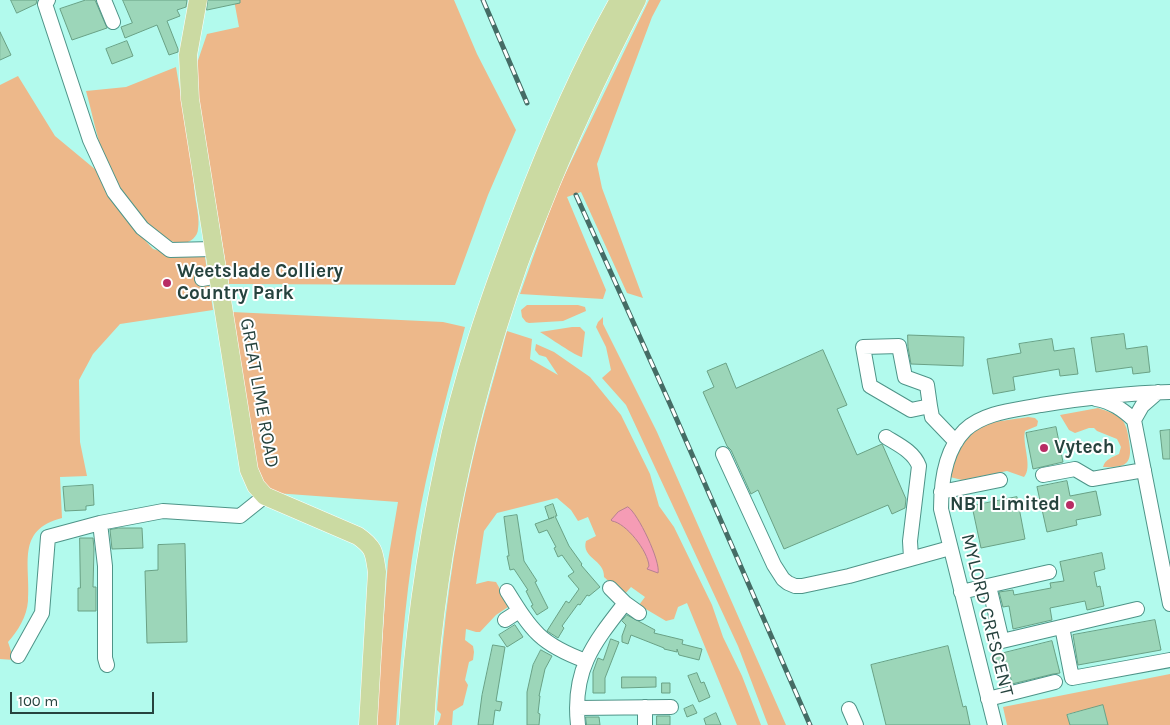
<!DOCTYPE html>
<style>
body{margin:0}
#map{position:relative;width:1170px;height:725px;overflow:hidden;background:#b2faed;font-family:Karla,sans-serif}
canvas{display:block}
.scale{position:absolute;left:10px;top:692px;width:144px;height:22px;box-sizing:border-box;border:2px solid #26433e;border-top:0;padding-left:6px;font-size:15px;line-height:18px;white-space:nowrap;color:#26433e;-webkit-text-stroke:4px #fff;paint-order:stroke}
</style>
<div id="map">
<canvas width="1170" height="725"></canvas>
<div class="scale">100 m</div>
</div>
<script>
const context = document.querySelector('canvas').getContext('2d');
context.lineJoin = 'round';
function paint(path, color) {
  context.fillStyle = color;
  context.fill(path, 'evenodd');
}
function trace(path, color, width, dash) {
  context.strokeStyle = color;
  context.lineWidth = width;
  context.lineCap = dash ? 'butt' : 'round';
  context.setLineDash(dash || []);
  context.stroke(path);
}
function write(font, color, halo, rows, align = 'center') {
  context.font = font + ' Karla,sans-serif';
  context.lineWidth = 4;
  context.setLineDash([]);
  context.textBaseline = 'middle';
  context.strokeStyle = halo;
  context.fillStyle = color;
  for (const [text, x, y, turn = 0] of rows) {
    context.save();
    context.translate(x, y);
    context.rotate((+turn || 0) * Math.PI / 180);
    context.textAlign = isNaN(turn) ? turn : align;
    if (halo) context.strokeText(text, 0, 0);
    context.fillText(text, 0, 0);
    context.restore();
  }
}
paint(new Path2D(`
 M234,0H454L477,54L516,130L488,195L455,285L229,284L194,72L207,34L239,27Z
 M649,0H661L652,17L597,164L602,188L643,298L627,293L581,192L567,197L606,290L603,299L520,294L556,193Z
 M176,67C183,109 191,152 195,195C196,205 200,218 198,229C198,236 190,243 183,243C148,244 114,183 103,154C96,134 92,112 86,91L126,87Z
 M18,76L55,136L96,170L112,201L129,223L153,249L174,255L195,254L205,257L213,310L120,324L93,354L79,380L80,442L87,476L60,477L62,518C15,530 31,565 28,601C27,616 18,631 8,642L14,660L0,659V85Z
 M527,305H578L585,307L586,311L563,321L529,323L526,322L522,317L521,310Z
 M232,312L443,322L465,327C449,386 433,445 421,505C407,577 401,651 396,725H376L388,561L398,502L275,493L262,482L257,470Z
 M603,317V324L657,432L786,725H768L738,646L626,405L602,378L611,370L606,347L596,327L598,322Z
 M572,327H580L585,332L582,357C577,357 547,336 540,332Z
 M507,331L532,339L530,359L558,375L546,357L539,355L535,350L536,344L554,352L590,377L621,415L650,474L659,506L674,527L712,605L723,637L742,676L761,725H737L687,603L678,607L674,619L666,621L639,605L645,597L631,587L624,595L604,577C605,560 581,558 586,541L596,536L588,517L578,521L571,510L557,498L497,513L484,531L476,584L488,581L496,582L508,603V607L496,615L480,632H476L466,629L465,640L473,646L474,652L473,660L469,662L465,680L468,685L463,705L453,711L452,725H437L440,719L441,714L437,710C443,627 453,544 472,463C482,418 495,375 507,331Z
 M1098,408C1107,411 1117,414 1123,421C1127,427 1128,434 1129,441C1133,464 1126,468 1103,467C1105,459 1113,457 1119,454L1121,447L1117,439L1097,431L1094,428H1089L1075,433L1069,430L1060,415Z
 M1028,417L1035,418L1038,421L1037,426L1025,431C1022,444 1033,467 1024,477L1007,471L962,480L950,477C955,456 962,436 982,426C992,421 1017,419 1028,417Z
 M1170,674V725H1108L1103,706L1067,714L1070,725H1007L1003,707Z`), '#edb88a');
const water = new Path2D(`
 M628,507C638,513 661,562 658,573L647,569L649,566C648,551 626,523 612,521L611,520L618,512Z`);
paint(water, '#f59cb5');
trace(water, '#b78191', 1);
const building = new Path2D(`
 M11,0H37L36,4L17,13Z
 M86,0H95L107,28L72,40L60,9Z
 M123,0H187L186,7L177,10L180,16L167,21L178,49V52L169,55L157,25L125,38L121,27L132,23Z
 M208,0H240V3L207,10Z
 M0,32L11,55L0,60Z
 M127,41L133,56L112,64L106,49Z
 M1124,334L1126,349L1147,346L1150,372L1133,374L1132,367L1096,372L1091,338Z
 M908,335L964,337L963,366L911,364L908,347Z
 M1052,339L1054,351L1074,348L1078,374L1060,376L1059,369L1013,377L1015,390L993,394L987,359L1021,353L1019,344Z
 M823,350L847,405L837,409L857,455L882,444L883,446L906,499L905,508L892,514L888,505L784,549L758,490L751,494L731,450L727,446L703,392L714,387L707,371L726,363L736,388Z
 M1056,427L1063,462L1033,469L1026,433Z
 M1170,430V459H1163L1160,431Z
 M1067,481L1070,496L1096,491L1101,515L1076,520L1077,525L1047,532L1037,487Z
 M93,485L94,505L86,506V510L65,511L63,487Z
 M1017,497L1025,539L981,548L972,506Z
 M553,504L557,516H555L569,546L582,564L581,565L600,587L589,596L587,595L580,605L578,604L562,626L564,628L558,638L547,631L566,601L569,603L579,589L568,576L574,572L562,555L558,557L554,548L556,547L547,530L539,533L535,524L554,517L549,519L545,507Z
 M517,515L524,561L537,581L535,582L548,608L537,615L531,606L533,605L526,591L528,590L514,569L510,570L507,556H509L504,517Z
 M119,528H142L143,548L112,549L110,530Z
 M80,538H93L94,549L93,587H96V611H78V588H80Z
 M185,544L187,642L147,643L145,571L158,570V545Z
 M1102,553L1105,569L1094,572L1097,587L1100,586L1104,606L1087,610L1085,601L1050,608L1052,620L1013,629L1009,606L1003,607L999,592L1013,590L1014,595L1051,588L1050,583L1064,581L1060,562Z
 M627,615L655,630L654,633L683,640L682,644L702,649L699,660L679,655L677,649V652L664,649V648L631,635L628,644L622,642V636L626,625L622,621Z
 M1155,620L1161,650L1078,665L1073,635Z
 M515,625L523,637L507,647L499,635Z
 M611,639L619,642L605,678V693H593V672L598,658L603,660Z
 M1052,641L1060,673L1053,674L1012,684L1008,665L995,668L992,656Z
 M493,645L505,647L496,701L502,702L500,711L495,710L493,725H478L482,695Z
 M948,646L963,707L966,706L970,725H886L871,665Z
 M541,650L552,656L545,669L539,696H540L538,713L540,714L539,725H527V692L533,665Z
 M697,673L701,683L704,682L710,697L699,702L688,676Z
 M622,677H656V687L622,688Z
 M662,683H670V693H662Z
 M693,705L697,713L687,717L684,709Z
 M1103,705L1108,725H1070L1067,715Z
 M716,713L721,725H706L704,719Z
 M657,716H670V725H657Z
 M586,717H599L600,725H587Z`);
paint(building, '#9cd6b9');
trace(building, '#69a185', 1);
const minor = new Path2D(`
 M48,0L45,4L90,140L114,192L142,228L170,250L213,249
 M104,0L113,22
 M202,279L218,276
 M1096,399C1112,402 1122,409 1134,420L1170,604
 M930,406L927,385L905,377L899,346L863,347L870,386L911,410L930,406L932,417L956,442
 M1134,420L1142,406L1158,392
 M886,437C899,445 914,452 919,466L910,541L911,558
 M723,454L774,565L783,579L788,583L795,586H802L849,576L950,548
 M1043,475L1075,469L1092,479L1144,470
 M941,492L1000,480
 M100,523L105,566V658L107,665
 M989,586L1002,641L1137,609
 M610,588L625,603L639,613
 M507,591C532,631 540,644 586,661
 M961,592L1049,572
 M505,620L519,611
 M1062,627L1072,678L1170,660
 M18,656L42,613L48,537L100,523L163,511L240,516L265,496
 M988,699L1055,682
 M645,707V725
 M577,708L671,707
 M849,709L856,725
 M578,725C572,670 593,644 625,603
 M995,725L941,509C941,483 945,450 965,430C984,412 1016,410 1041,405C1084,398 1125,393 1170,392`);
const major = new Path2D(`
 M198,0L188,55L190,99L249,470L256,486L265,496L358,536C375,548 374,553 377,572L368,725
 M408,725C413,638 426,549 444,464C461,379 490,296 521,215C549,141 580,69 619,0
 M425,725C434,570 466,415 517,269C524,248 533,228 541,208C569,137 602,68 637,0`);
trace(minor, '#4e9488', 16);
trace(major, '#fff', 19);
trace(minor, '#fff', 14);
trace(major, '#cbdaa2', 18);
const rail = new Path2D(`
 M483,0L527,103
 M576,195L670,404L810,725`);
trace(rail, '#456c65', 5);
trace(rail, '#fff', 3, [9]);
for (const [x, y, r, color] of [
 [167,283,5,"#b82c64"],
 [1044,448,5,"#b82c64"],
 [1070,505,5,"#b82c64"]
]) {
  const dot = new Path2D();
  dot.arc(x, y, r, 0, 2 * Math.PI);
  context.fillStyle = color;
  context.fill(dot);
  trace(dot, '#fff', 2);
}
write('bold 19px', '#26433e', '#fff', [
 ["Weetslade Colliery",177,272],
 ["Country Park",177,294],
 ["Vytech",1054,448],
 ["NBT Limited",1060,505,"right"]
], 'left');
write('19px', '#26433e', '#fff', [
 ["GREAT LIME ROAD",259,393,80],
 ["MYLORD CRESCENT",987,615,76]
]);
</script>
